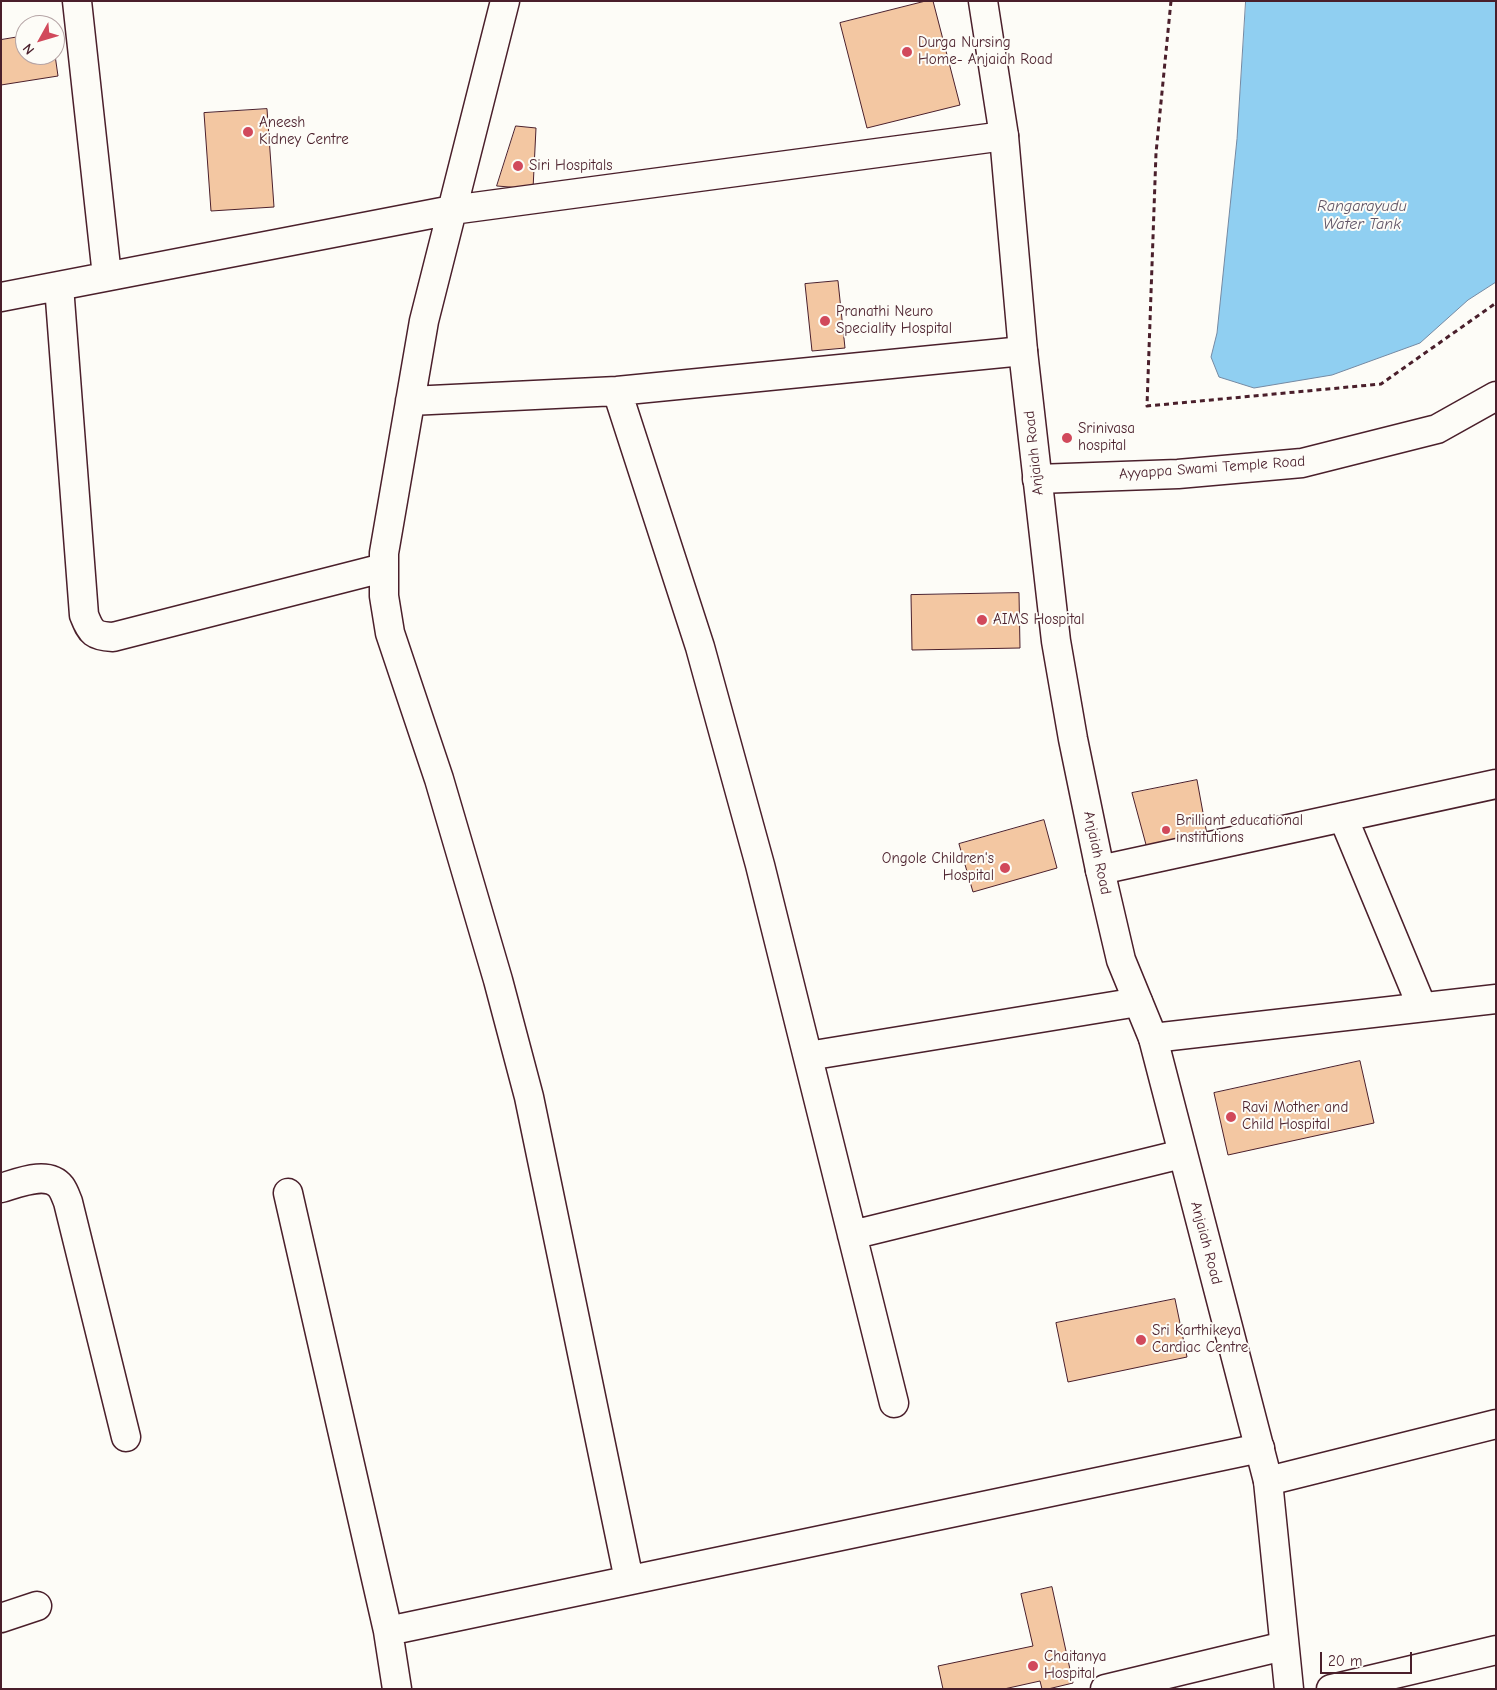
<!DOCTYPE html>
<style>
body{margin:0}
#map{position:relative;width:1497px;height:1690px;overflow:hidden;background:#fdfcf7;font-family:"Comic Neue",sans-serif}
canvas{display:block}
.frame{position:absolute;inset:0;border:2px solid #4a1f2b;pointer-events:none}
.north{position:absolute;left:15px;top:15px;width:50px;height:50px;box-sizing:border-box;background:#fdfcf7;border:1px solid #b5a4a5;border-radius:50%;rotate:231deg;font-size:14px;font-weight:700;line-height:20px;text-align:center;color:#4a1f2b}
.north::after{content:'';display:block;margin:auto;width:18px;height:22px;background:#d1495b;clip-path:polygon(50% 0,100% 100%,50% 72%,0 100%)}
.scale{position:absolute;left:1320px;top:1652px;width:92px;height:22px;box-sizing:border-box;border:2px solid #4a1f2b;border-top:0;padding-left:6px;font-size:15px;line-height:18px;white-space:nowrap;color:#4a1f2b;-webkit-text-stroke:4px #fdfcf7;paint-order:stroke}
</style>
<div id="map">
<canvas width="1497" height="1690"></canvas>
<div class="frame"></div>
<div class="north">N</div>
<div class="scale">20 m</div>
</div>
<script>
const context = document.querySelector('canvas').getContext('2d');
context.lineJoin = 'round';
function paint(path, color) {
  context.fillStyle = color;
  context.fill(path, 'evenodd');
}
function trace(path, color, width, dash) {
  context.strokeStyle = color;
  context.lineWidth = width;
  context.lineCap = dash ? 'butt' : 'round';
  context.setLineDash(dash || []);
  context.stroke(path);
}
function write(font, color, halo, rows, align = 'center') {
  context.font = font + ' "Comic Neue",sans-serif';
  context.lineWidth = 4;
  context.setLineDash([]);
  context.textBaseline = 'middle';
  context.strokeStyle = halo;
  context.fillStyle = color;
  for (const [text, x, y, turn = 0] of rows) {
    context.save();
    context.translate(x, y);
    context.rotate((+turn || 0) * Math.PI / 180);
    context.textAlign = isNaN(turn) ? turn : align;
    if (halo) context.strokeText(text, 0, 0);
    context.fillText(text, 0, 0);
    context.restore();
  }
}
const water = new Path2D(`
 M1246,1H1496V282L1468,300L1420,343L1332,375L1254,388L1219,377L1211,357L1217,333L1237,139Z`);
paint(water, '#90cff1');
trace(water, '#7489a2', 1);
const building = new Path2D(`
 M926,1H933L960,105L867,128L840,23Z
 M25,36V55H55L58,76L1,85V40Z
 M267,109L274,207L211,211L204,113Z
 M516,126L536,128L533,189L497,186Z
 M838,281L845,348L812,351L805,284Z
 M1019,593L1020,648L912,650L911,595Z
 M1197,780L1208,840L1148,852L1132,793Z
 M1044,820L1057,868L973,892L959,844Z
 M1360,1061L1374,1123L1228,1155L1214,1093Z
 M1175,1299L1187,1357L1068,1382L1056,1323Z
 M1052,1587L1073,1683L1048,1689H1042L1040,1681L1004,1689H943L938,1666L1033,1646L1021,1594Z`);
paint(building, '#f3c7a2');
trace(building, '#4a1f2b', 1);
const minor = new Path2D(`
 M77,1L107,276
 M505,1L424,321L384,553V596L390,633L439,779L498,980L529,1097L629,1580
 M59,286L84,615C91,633 94,636 113,637L383,568
 M1,297L452,210L1004,136
 M617,391L700,647L760,865L894,1403
 M410,401L617,391L1023,351
 M1037,479L1178,474L1302,463L1437,429L1496,396
 M1343,817L1422,1007
 M1100,870L1496,784
 M1153,1038L1496,999
 M808,1056L1138,1002
 M1,1188C18,1183 48,1170 61,1187C64,1191 66,1197 68,1202L126,1437
 M288,1193L388,1631L397,1689
 M852,1235L1182,1154
 M1268,1481L1496,1424
 M1,1618L37,1606
 M388,1631L1260,1448
 M1105,1689L1284,1646
 M1331,1689L1496,1650`);
const tertiary = new Path2D(`
 M983,1L1004,136L1023,351L1056,641L1073,739L1100,870L1121,960L1153,1038L1268,1481L1289,1689`);
trace(minor, '#4a1f2b', 31);
trace(tertiary, '#4a1f2b', 31);
trace(new Path2D(`
 M1171,1L1156,153L1147,406L1381,384L1496,303`), '#4a1f2b', 3, [5, 4]);
trace(minor, '#fdfcf7', 28);
trace(tertiary, '#fdfcf7', 28);
for (const [x, y, r, color] of [
 [907,52,6,"#d1495b"],
 [248,132,6,"#d1495b"],
 [518,166,6,"#d1495b"],
 [825,321,6,"#d1495b"],
 [1067,438,6,"#d1495b"],
 [982,620,6,"#d1495b"],
 [1166,830,5,"#d1495b"],
 [1005,868,6,"#d1495b"],
 [1231,1117,6,"#d1495b"],
 [1141,1340,6,"#d1495b"],
 [1033,1666,6,"#d1495b"]
]) {
  const dot = new Path2D();
  dot.arc(x, y, r, 0, 2 * Math.PI);
  context.fillStyle = color;
  context.fill(dot);
  trace(dot, '#fdfcf7', 2);
}
write('15px', '#4a1f2b', '#fdfcf7', [
 ["Durga Nursing",918,43],
 ["Home- Anjaiah Road",918,60],
 ["Aneesh",259,123],
 ["Kidney Centre",259,140],
 ["Siri Hospitals",529,166],
 ["Pranathi Neuro",836,312],
 ["Speciality Hospital",836,329],
 ["Srinivasa",1078,429],
 ["hospital",1078,446],
 ["AIMS Hospital",993,620],
 ["Brilliant educational",1176,821],
 ["institutions",1176,838],
 ["Ongole Children's",994,859,"right"],
 ["Hospital",994,876,"right"],
 ["Ravi Mother and",1242,1108],
 ["Child Hospital",1242,1125],
 ["Sri Karthikeya",1152,1331],
 ["Cardiac Centre",1152,1348],
 ["Chaitanya",1044,1657],
 ["Hospital",1044,1674]
], 'left');
write('15px', '#4a1f2b', '#fdfcf7', [
 ["Anjaiah Road",1034,453,-96],
 ["Ayyappa Swami Temple Road",1212,468,-4],
 ["Anjaiah Road",1097,853,78],
 ["Anjaiah Road",1206,1243,75]
]);
write('italic 16px', '#5f5466', '#fdfcf7', [
 ["Rangarayudu",1362,206],
 ["Water Tank",1362,224]
]);
</script>
